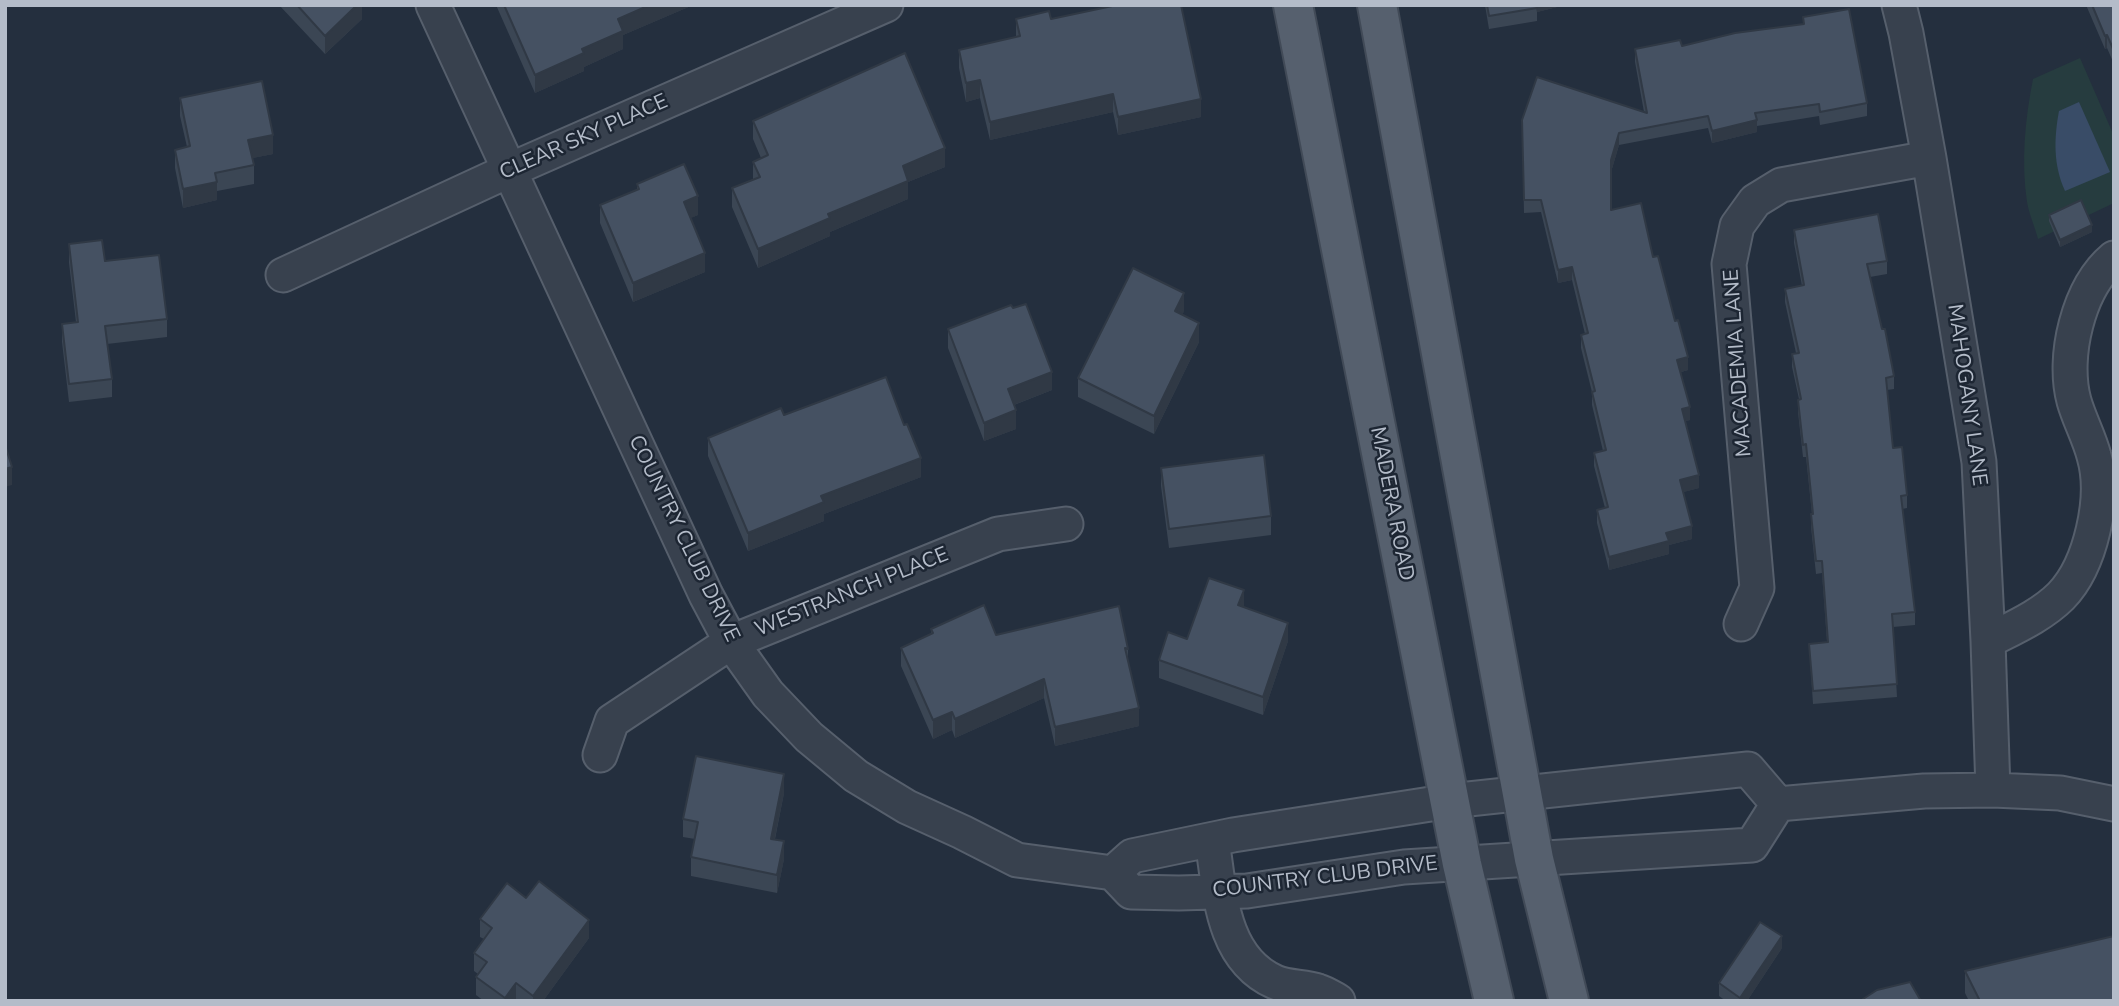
<!DOCTYPE html>
<style>
body{margin:0}
#map{position:relative;width:2119px;height:1006px;overflow:hidden;background:#242f3e;font-family:"Nunito Sans",sans-serif}
canvas{display:block}
.frame{position:absolute;inset:0;border:7px solid #b4bcc9;pointer-events:none}
</style>
<div id="map">
<canvas width="2119" height="1006"></canvas>
<div class="frame"></div>
</div>
<script>
const context = document.querySelector('canvas').getContext('2d');
context.lineJoin = 'round';
function paint(path, color) {
  context.fillStyle = color;
  context.fill(path, 'evenodd');
}
function trace(path, color, width, dash) {
  context.strokeStyle = color;
  context.lineWidth = width;
  context.lineCap = dash ? 'butt' : 'round';
  context.setLineDash(dash || []);
  context.stroke(path);
}
function write(font, color, halo, rows, align = 'center') {
  context.font = font + ' "Nunito Sans",sans-serif';
  context.lineWidth = 5;
  context.setLineDash([]);
  context.textBaseline = 'middle';
  context.strokeStyle = halo;
  context.fillStyle = color;
  for (const [text, x, y, turn = 0] of rows) {
    context.save();
    context.translate(x, y);
    context.rotate((+turn || 0) * Math.PI / 180);
    context.textAlign = isNaN(turn) ? turn : align;
    if (halo) context.strokeText(text, 0, 0);
    context.fillText(text, 0, 0);
    context.restore();
  }
}
paint(new Path2D(`
 M2080,58L2114,136V203L2038,239C2035,227 2029,214 2027,202C2021,162 2025,119 2033,79Z`), '#263c3f');
paint(new Path2D(`
 M2079,102L2110,172L2065,191C2053,165 2054,138 2059,111Z`), '#394c67');
const minor = new Path2D(`
 M433,5L706,595L731,642L768,694L809,737L856,776L907,807L962,832L1017,860L1113,873L1131,892L1179,893L1247,891L1404,867L1752,845L1778,804
 M1899,5L1906,33L1929,158L1979,462L1988,641L1993,790
 M283,275L510,170L886,5
 M1741,624L1757,588L1729,264L1737,226L1755,201L1781,185L1929,158
 M1988,641C2013,628 2041,616 2061,596C2091,565 2106,497 2094,456C2089,437 2079,419 2074,401C2062,357 2078,288 2114,258
 M600,755L612,721L731,642L998,534L1066,524
 M1778,804L1924,791L1993,790L2060,793L2114,804
 M1212,840C1220,891 1221,958 1275,982C1288,988 1305,986 1318,991C1325,993 1331,997 1338,1001
 M1113,873L1132,856L1233,835L1450,801L1748,769L1778,804`);
const major = new Path2D(`
 M1293,5L1462,864L1494,1001
 M1377,5L1534,859L1569,1001`);
trace(minor, '#565f6c', 37);
trace(major, '#414a57', 42);
trace(minor, '#38414e', 33);
trace(major, '#56606e', 38);
paint(new Path2D(`
 M279,5H362V19L325,54Z
 M496,5H693L623,35V49L584,67V71L535,93Z
 M1485,5H1565L1537,12V21L1489,29Z
 M2086,5H2114V64L2107,48L2105,49Z
 M1803,17L1867,103V116L1820,125L1819,116L1757,126V132L1712,143L1708,128L1619,145L1611,172V210L1653,257L1688,370L1681,372L1690,420L1685,421L1699,488L1683,492L1692,539L1669,545V554L1609,570L1597,523V510L1605,508L1594,466V453L1603,451L1592,405V392L1581,348V335L1585,334L1572,280L1558,283L1541,212L1524,213L1522,120L1644,112L1635,62V49L1682,46L1803,24Z
 M1016,19H1051L1201,117L1118,135L1113,112L990,140L980,98L966,102L959,68V50L1016,37Z
 M180,98L273,154L252,158L254,165V184L217,191V200L183,208L175,168V150L187,147L180,116Z
 M753,121L945,167L908,182V199L830,232V236L758,268L732,207V188L753,179V162L761,158L753,139Z
 M637,184L698,215L690,218L705,272L633,302L600,223V205L637,190Z
 M2049,215L2092,232L2060,247L2049,221Z
 M1794,230L1887,261V274L1870,277L1894,376V389L1887,390L1893,448L1907,495V508L1902,509L1915,612V625L1893,627L1897,697L1813,704L1809,644L1827,642L1822,573L1816,574L1811,527V514H1812L1806,457H1803L1798,412V400L1799,399L1792,367V354L1796,353L1785,302V289L1802,286L1794,243Z
 M69,244L105,261L167,319V337L107,344L112,379V397L69,402L62,342V324L76,322L69,263Z
 M1013,308L1052,390L1014,405L1016,429L984,441L948,348V329Z
 M1184,311L1182,315L1199,342L1154,434L1078,397V378Z
 M784,415L921,477L824,514V521L748,551L708,456V438Z
 M1161,468L1271,516V535L1169,548L1161,486Z
 M1119,606L1128,649V663L1139,726L1055,746L1044,698L955,738L952,730L933,739L901,666V648L931,634V629L996,635Z
 M1244,607L1288,641L1263,715L1159,678V660L1187,639Z
 M784,793L775,839L784,859L777,893L691,876V857L695,839L683,837V819Z
 M526,898L589,938L543,1001H484L476,995V977L478,974L474,971V953L484,939L480,937V919Z
 M1782,948L1747,1001H1726L1719,996V983Z
 M1965,971L2114,1001H1969L1965,993Z`), '#3b4654');
paint(new Path2D(`
 M357,5H362V19L325,54V36Z
 M650,5H693L623,35V49L584,67V71L535,93V75L582,49L618,19Z
 M1535,5H1565L1537,12Z
 M2107,35V48L2105,49V36Z
 M980,80V98L966,102V83Z
 M1113,94V112L990,140V122Z
 M1201,99V117L1118,135V117Z
 M1757,120V132L1712,143V131Z
 M1619,133V145L1611,172V160Z
 M273,135V154L248,159V140Z
 M945,148V167L908,182V199L830,232V236L758,268V249L828,214L903,166Z
 M217,182V200L183,208V189Z
 M698,196V215L684,221V202Z
 M2092,225V232L2060,247V240Z
 M705,253V272L633,302V283Z
 M1572,267V280L1558,283V270Z
 M1184,293V311L1175,330V311Z
 M1199,323V342L1154,434V416Z
 M1688,357V370L1677,373V360Z
 M1052,372V390L1008,407V389Z
 M1690,407V420L1682,422V409Z
 M1016,410V429L984,441V423Z
 M921,458V477L824,514V521L748,551V533L821,496Z
 M12,467V485L5,487V469Z
 M1699,475V488L1680,493V480Z
 M1692,526V539L1669,545V554L1609,570V557L1666,533Z
 M1244,590V608L1238,605Z
 M1288,623V641L1263,715V697Z
 M1044,679V698L955,738V719Z
 M1139,708V726L1055,746V727Z
 M952,712V730L933,739V720Z
 M784,774V793L771,857V839Z
 M784,841V859L777,893V875Z
 M589,920V938L543,1001H533V996Z
 M1782,936V948L1747,1001H1740V998Z
 M516,983V1001H505V998Z`), '#303945');
const building = new Path2D(`
 M297,5H357L325,36Z
 M504,5H650L618,19L623,31L582,49L584,53L535,75Z
 M1117,5H1181L1201,99L1118,117L1113,94L990,122L980,80L966,83L959,50L1020,36L1016,19L1049,11L1051,19Z
 M1487,5H1536L1537,8L1489,16Z
 M2092,5H2114V51L2107,35L2105,36Z
 M1849,9L1867,103L1820,112L1819,104L1755,113L1757,120L1712,131L1708,116L1619,133L1611,160V210L1641,203L1653,257L1658,256L1675,321L1678,320L1688,357L1677,360L1690,407L1682,409L1699,475L1680,480L1692,526L1666,533L1669,541L1609,557L1597,510L1608,507L1594,453L1606,450L1592,392L1595,391L1581,335L1588,333L1572,267L1558,270L1541,200H1524L1522,120L1537,77L1647,113L1635,49L1680,40L1682,46L1735,33L1804,24L1803,17Z
 M905,53L945,148L903,166L908,181L828,214L830,218L758,249L732,188L760,177L753,162L768,155L753,121Z
 M262,81L273,135L248,140L254,165L215,173L217,182L183,189L175,150L190,146L180,98Z
 M684,164L698,196L684,202L705,253L633,283L600,205L639,189L637,184Z
 M2081,200L2092,225L2060,240L2049,215Z
 M1878,214L1887,261L1867,264L1882,329H1885L1894,376L1886,378L1893,448L1902,447L1907,495L1901,496L1915,612L1892,614L1897,684L1813,691L1809,644L1828,642L1822,561H1816L1811,514H1813L1806,444L1803,445L1798,400L1801,399L1792,354L1799,353L1785,289L1804,285L1794,230Z
 M102,240L105,261L159,255L167,319L105,326L112,379L69,384L62,324L78,322L69,244Z
 M1133,268L1184,293L1175,311L1199,323L1154,416L1078,378Z
 M1026,304L1052,372L1008,389L1016,410L984,423L948,329L1011,305L1013,308Z
 M886,377L904,425L907,424L921,458L821,496L824,502L748,533L708,438L781,408L784,415Z
 M5,445L12,467L5,469Z
 M1264,455L1271,516L1169,529L1161,468Z
 M1209,578L1244,590L1238,605L1288,623L1263,697L1159,660L1168,632L1187,639Z
 M984,605L996,635L1119,606L1128,649L1125,648L1139,708L1055,727L1044,679L955,719L952,712L933,720L901,648L933,633L931,629Z
 M696,756L784,774L771,839L784,841L777,875L691,857L698,822L683,819Z
 M539,881L589,920L533,996L516,983L505,998L476,977L487,962L474,953L492,928L480,919L507,883L526,898Z
 M1760,922L1782,936L1740,998L1719,983Z
 M2114,936V1001H1980L1965,971Z
 M1910,982L1921,1001H1860L1877,990Z`);
paint(building, '#455162');
trace(building, '#303945', 2);
write('21px', '#b4bcc9', '#1d2633', [
 ["CLEAR SKY PLACE",584,138,-24],
 ["MACADEMIA LANE",1739,363,-94],
 ["MAHOGANY LANE",1966,395,82],
 ["MADERA ROAD",1391,504,79],
 ["COUNTRY CLUB DRIVE",683,539,64],
 ["WESTRANCH PLACE",852,593,-22],
 ["COUNTRY CLUB DRIVE",1325,878,-7]
]);
</script>
